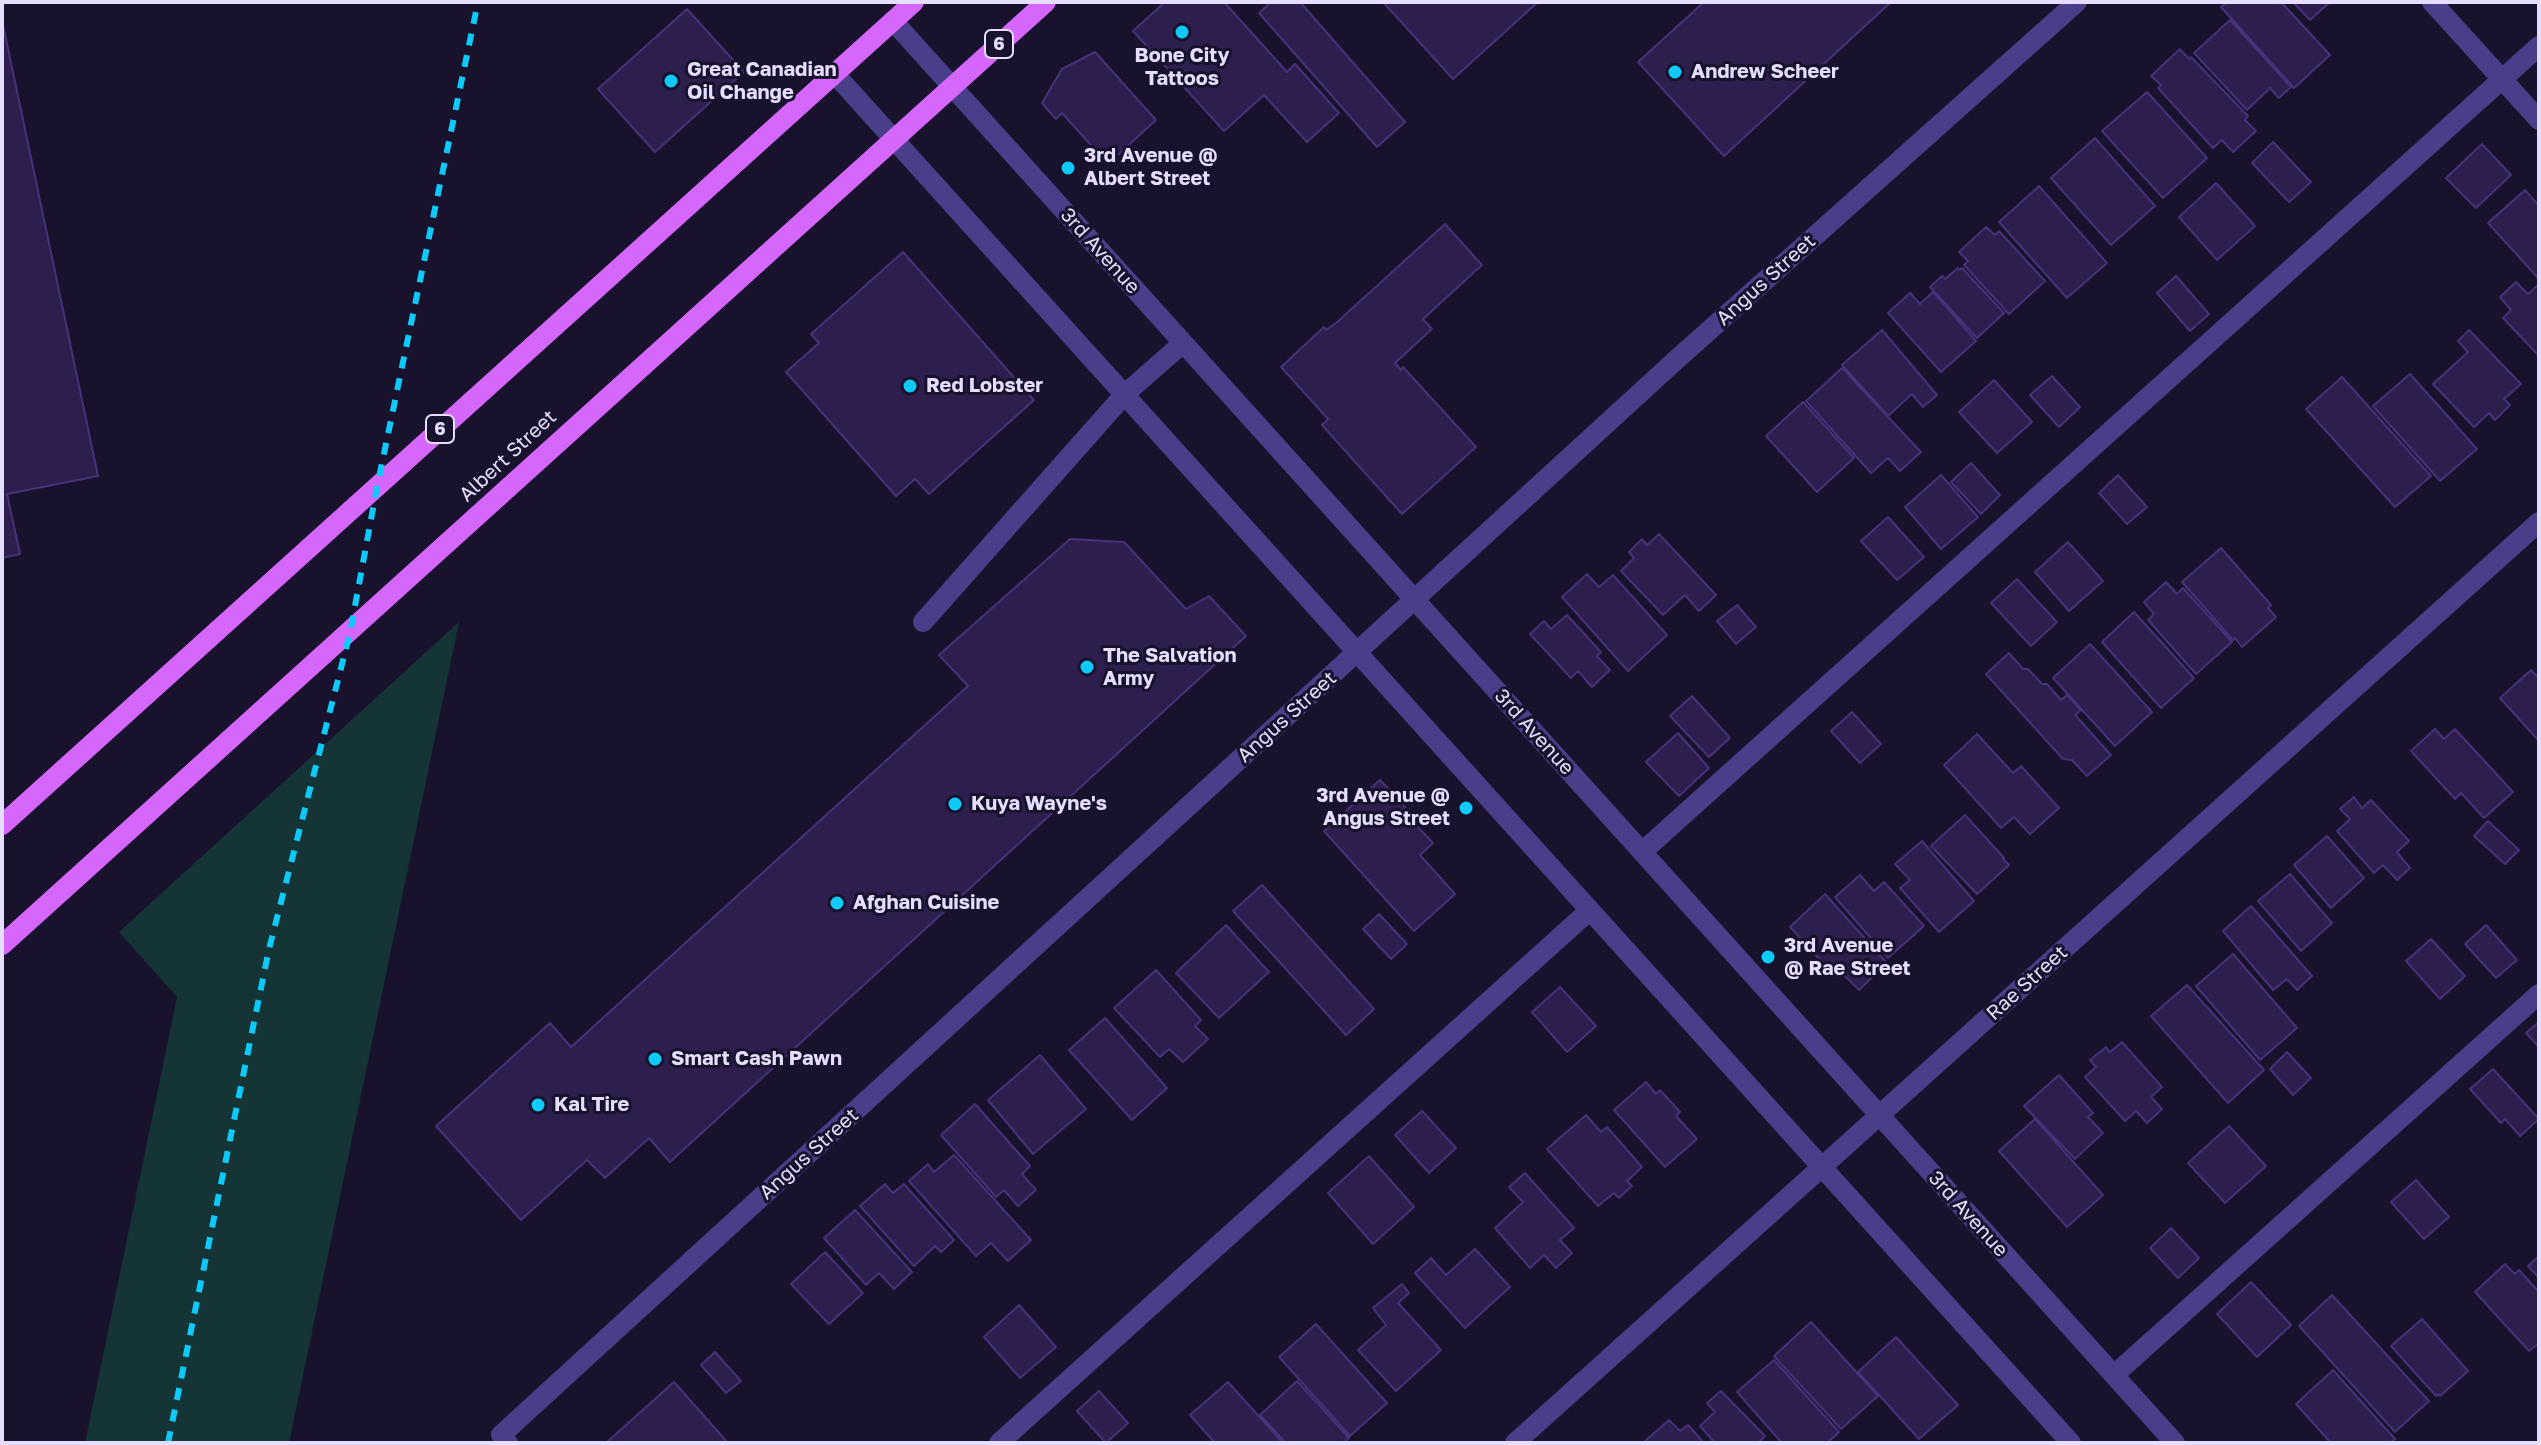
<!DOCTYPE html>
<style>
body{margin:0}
#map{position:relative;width:2541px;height:1445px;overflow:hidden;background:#19122c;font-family:"Golos Text",sans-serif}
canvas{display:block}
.frame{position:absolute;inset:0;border:4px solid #e5defe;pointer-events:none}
</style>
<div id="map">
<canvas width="2541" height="1445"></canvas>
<div class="frame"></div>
</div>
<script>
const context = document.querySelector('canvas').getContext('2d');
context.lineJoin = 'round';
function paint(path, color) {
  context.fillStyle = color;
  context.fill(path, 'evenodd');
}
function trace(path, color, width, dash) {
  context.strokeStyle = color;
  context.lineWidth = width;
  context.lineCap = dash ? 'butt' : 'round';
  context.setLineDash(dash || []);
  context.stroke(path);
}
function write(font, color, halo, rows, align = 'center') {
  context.font = font + ' "Golos Text",sans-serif';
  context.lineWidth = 6;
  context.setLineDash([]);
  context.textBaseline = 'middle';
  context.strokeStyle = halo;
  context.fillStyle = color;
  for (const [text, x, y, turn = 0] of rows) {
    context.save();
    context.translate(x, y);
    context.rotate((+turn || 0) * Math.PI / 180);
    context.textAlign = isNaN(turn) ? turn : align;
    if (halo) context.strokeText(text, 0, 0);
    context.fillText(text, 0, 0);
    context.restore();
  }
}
paint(new Path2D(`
 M459,622L289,1443H85L177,997L119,932Z`), '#153436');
const building = new Path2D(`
 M1165,2H1224L1287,72L1295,64L1339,113L1307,142L1264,95L1224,131L1133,31Z
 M1271,2H1300L1405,122L1377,147L1259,13Z
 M1383,2H1538L1453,79Z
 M1704,2H1891L1724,156L1638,62Z
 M2227,2H2281L2330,55L2294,88L2221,7Z
 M2293,2H2330L2310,20Z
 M687,9L744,72L655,152L598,89Z
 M2,20L98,476L7,494L20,554L2,558Z
 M2230,20L2291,87L2279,98L2270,88L2247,110L2194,53Z
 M2180,49L2189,59L2191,57L2248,116L2245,120L2256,131L2233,152L2222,140L2213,148L2158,88L2161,85L2151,76Z
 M1095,52L1156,120L1108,164L1062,113L1056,119L1042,103L1062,69Z
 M2147,92L2207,158L2163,198L2102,131Z
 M2095,138L2155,206L2111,245L2051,178Z
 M2273,142L2311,182L2289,202L2252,163Z
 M2482,144L2511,175L2476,208L2446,178Z
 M2216,183L2255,226L2217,260L2179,217Z
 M2039,186L2107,263L2067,298L1999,222Z
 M2525,190L2539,206V279L2488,223Z
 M1445,224L1482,265L1423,319L1432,329L1395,363L1401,370L1403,367L1476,447L1402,514L1322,425L1328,419L1281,367L1324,327L1326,330L1336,323Z
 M1986,227L1995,235L1999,231L2045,281L2009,314L1964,265L1968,261L1959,252Z
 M903,252L1034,400L929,494L915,479L896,496L786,372L819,343L811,334Z
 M1958,268L1959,270L1962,268L2004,313L1977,338L1930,287L1942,276L1945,279Z
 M2176,276L2209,314L2190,331L2157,293Z
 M2516,282L2528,294L2539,284V356L2503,318L2511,310L2500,297Z
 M1933,292L1976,341L1941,372L1888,313L1910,293L1920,304Z
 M1882,330L1937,395L1923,407L1912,394L1888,416L1842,365Z
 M2469,330L2521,384L2504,399L2510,405L2495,420L2489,413L2474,427L2433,384L2468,352L2458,341Z
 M1842,368L1921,452L1900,471L1888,458L1871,473L1806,401Z
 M2410,374L2477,449L2440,481L2373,406Z
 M2052,376L2080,407L2059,427L2030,395Z
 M2342,377L2431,476L2395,507L2306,409Z
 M1994,380L2032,422L1997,453L1959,412Z
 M1803,402L1854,458L1817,492L1766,436Z
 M1971,463L2000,495L1981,514L1951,482Z
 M1941,475L1978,517L1941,549L1905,507Z
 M2118,475L2147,507L2127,524L2099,493Z
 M1888,517L1924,557L1897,580L1861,541Z
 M1659,534L1716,595L1699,611L1685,595L1663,615L1621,571L1634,558L1629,552L1642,539L1647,545Z
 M1070,539L1124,542L1186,609L1209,596L1246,636L670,1162L649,1138L605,1178L587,1160L521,1220L436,1126L550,1023L571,1047L968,686L939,655Z
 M2068,542L2103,581L2069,611L2035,572Z
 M2221,548L2271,605L2268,608L2276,617L2242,647L2235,638L2233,640L2182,582Z
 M1587,574L1599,587L1613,575L1667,635L1628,671L1562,597Z
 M2017,579L2057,622L2031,646L1991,603Z
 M2166,582L2177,594L2183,588L2232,642L2196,674L2148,620L2154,614L2144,602Z
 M1737,605L1756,627L1736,644L1717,621Z
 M2134,612L2194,678L2161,708L2102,642Z
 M1567,615L1601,652L1597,656L1610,670L1592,687L1578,671L1571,678L1530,634L1544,621L1551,629Z
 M2090,644L2152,712L2115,746L2053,678Z
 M2009,653L2023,669H2028L2042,684H2047L2061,700L2067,695L2081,710L2075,715L2111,755L2087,776L2072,760L2063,759L1986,674Z
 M2531,670L2539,678V741L2500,698Z
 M1692,696L1730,738L1709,757L1670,716Z
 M1852,712L1881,744L1860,763L1831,731Z
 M2435,729L2444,739L2455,729L2513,792L2484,818L2461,793L2455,799L2411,751Z
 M1678,733L1709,768L1679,796L1646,762Z
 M1977,734L2013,773L2021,766L2059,808L2030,834L2014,817L2001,828L1944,765Z
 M1380,780L1405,807L1402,810L1433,843L1420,855L1455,894L1414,931L1324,831Z
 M2354,797L2362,808L2371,800L2409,841L2397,852L2410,868L2397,880L2383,865L2374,873L2337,831L2350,819L2340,809Z
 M1965,815L2004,858L2003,859L2009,865L1977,894L1931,846Z
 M2488,821L2519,850L2505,864L2474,836Z
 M2327,836L2364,878L2331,908L2294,865Z
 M1922,841L1974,901L1939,932L1900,888L1910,880L1895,864Z
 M2290,874L2332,923L2301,951L2258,901Z
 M1860,875L1874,891L1884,882L1924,926L1888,958L1835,897Z
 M1262,885L1374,1009L1346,1035L1233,911Z
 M1825,894L1887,963L1859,990L1841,972L1836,977L1790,927Z
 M2251,906L2312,976L2297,990L2287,979L2273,990L2223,931Z
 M1379,914L1407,944L1391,959L1363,929Z
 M1226,925L1269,972L1219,1018L1176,973Z
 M2486,925L2517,960L2496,978L2465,944Z
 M2431,939L2465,976L2440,999L2406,961Z
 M2233,954L2297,1028L2260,1060L2196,986Z
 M1156,970L1201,1020L1195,1026L1208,1039L1183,1062L1169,1049L1160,1057L1114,1008Z
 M2187,985L2264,1070L2228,1103L2151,1016Z
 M1560,987L1596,1026L1567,1052L1532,1012Z
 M1105,1018L1167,1088L1132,1120L1069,1050Z
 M2539,1022V1047L2526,1033Z
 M2122,1042L2162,1087L2151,1097L2162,1109L2147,1123L2136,1111L2125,1121L2085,1077L2096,1067L2090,1060L2106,1047L2110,1052Z
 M2287,1052L2311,1078L2293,1095L2270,1069Z
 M1040,1055L1086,1109L1033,1154L988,1100Z
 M2493,1069L2539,1119L2520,1136L2505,1119L2501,1123L2470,1089Z
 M2059,1075L2093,1113L2088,1117L2103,1133L2075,1159L2024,1106Z
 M1646,1082L1656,1094L1660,1090L1680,1112L1676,1116L1697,1139L1665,1167L1614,1110Z
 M975,1104L1030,1166L1022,1174L1036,1190L1018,1206L1004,1190L996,1197L941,1135Z
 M1422,1111L1456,1148L1429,1173L1395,1135Z
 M1586,1115L1601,1132L1607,1127L1642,1167L1627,1181L1632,1186L1619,1198L1614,1193L1598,1206L1547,1149Z
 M2035,1119L2103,1195L2067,1227L1999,1151Z
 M2229,1126L2266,1166L2225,1203L2188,1163Z
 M954,1155L1031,1240L1008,1261L991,1243L976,1256L909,1181L928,1164L934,1172Z
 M1369,1156L1414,1207L1373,1244L1328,1193Z
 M1525,1173L1574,1228L1560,1240L1572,1253L1556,1268L1544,1255L1530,1268L1495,1228L1523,1202L1509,1187Z
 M2416,1180L2449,1217L2424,1239L2391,1202Z
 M885,1184L893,1193L904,1184L954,1240L941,1252L935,1246L914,1266L860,1206Z
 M855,1210L912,1272L894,1289L879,1273L866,1285L824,1238Z
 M2171,1228L2199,1258L2178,1278L2150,1248Z
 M1475,1249L1510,1287L1465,1328L1415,1273L1431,1258L1446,1275Z
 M825,1252L863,1293L829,1324L791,1284Z
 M2539,1256V1278L2528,1266Z
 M2505,1264L2515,1274L2519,1270L2539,1292V1343L2529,1351L2475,1292Z
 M2251,1282L2291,1325L2257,1357L2217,1314Z
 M1402,1284L1409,1293L1398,1303L1441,1350L1396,1391L1358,1350L1386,1325L1373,1308Z
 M2332,1295L2429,1401L2395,1432L2299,1326Z
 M1019,1305L1056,1347L1020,1378L984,1337Z
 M2422,1319L2468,1371L2440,1396L2438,1394L2436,1396L2391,1346Z
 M1811,1322L1878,1396L1841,1429L1774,1356Z
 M1316,1324L1387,1403L1350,1436L1279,1357Z
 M1896,1337L1958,1405L1919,1439L1858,1372Z
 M715,1352L741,1381L726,1393L701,1365Z
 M1774,1360L1839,1432L1827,1443H1782L1737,1392Z
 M2333,1370L2395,1439L2390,1443H2331L2296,1404Z
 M1297,1381L1349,1438L1343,1443H1286L1260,1415Z
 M674,1382L728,1443H606Z
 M1228,1382L1283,1443H1215L1190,1415Z
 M1099,1391L1128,1423L1106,1443L1077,1411Z
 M1721,1391L1765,1436L1758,1443H1715L1700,1426L1715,1412L1707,1403Z
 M1669,1420L1680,1431L1688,1425L1704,1443H1643Z`);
paint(building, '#2d1e4d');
trace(building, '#473179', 2);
trace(new Path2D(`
 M2432,2L2539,120
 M893,21L2175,1443
 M834,73L2071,1443
 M923,622L1125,394L1183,343
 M1642,852L2539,46
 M2114,1375L2539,994
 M508,1443L501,1435L1676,360L2077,2
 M999,1443L1590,910
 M1515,1443L2539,522`), '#493e8a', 20);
trace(new Path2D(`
 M2,825L914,2
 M2,945L1046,2`), '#d567fd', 20);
trace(new Path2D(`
 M168,1443L269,949L350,633L377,487L478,2`), '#0dcafb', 6, [12, 10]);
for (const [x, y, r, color] of [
 [1182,32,8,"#0dcafb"],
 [1675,72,8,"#0dcafb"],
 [671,81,8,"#0dcafb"],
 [1068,168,8,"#0dcafb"],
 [910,386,8,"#0dcafb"],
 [1087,667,8,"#0dcafb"],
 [955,804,8,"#0dcafb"],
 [1466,808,8,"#0dcafb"],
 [837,903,8,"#0dcafb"],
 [1768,957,8,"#0dcafb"],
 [655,1059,8,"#0dcafb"],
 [538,1105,8,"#0dcafb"]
]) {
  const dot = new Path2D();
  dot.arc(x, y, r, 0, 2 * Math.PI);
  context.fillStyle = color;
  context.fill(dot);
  trace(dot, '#19122c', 3);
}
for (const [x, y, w] of [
 [999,44,28],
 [440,429,28]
]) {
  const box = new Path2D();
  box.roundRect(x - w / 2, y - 14, w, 28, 6);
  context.fillStyle = '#19122c';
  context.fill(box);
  trace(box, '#e5defe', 2);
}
write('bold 18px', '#e5defe', null, [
 ["6",999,44],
 ["6",440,429]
]);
write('bold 20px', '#e5defe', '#19122c', [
 ["Bone City",1182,56,"center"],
 ["Tattoos",1182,79,"center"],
 ["Great Canadian",687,70],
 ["Oil Change",687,93],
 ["Andrew Scheer",1691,72],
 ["3rd Avenue @",1084,156],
 ["Albert Street",1084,179],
 ["Red Lobster",926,386],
 ["The Salvation",1103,656],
 ["Army",1103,679],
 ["3rd Avenue @",1450,796,"right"],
 ["Angus Street",1450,819,"right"],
 ["Kuya Wayne's",971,804],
 ["Afghan Cuisine",853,903],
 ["3rd Avenue",1784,946],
 ["@ Rae Street",1784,969],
 ["Smart Cash Pawn",671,1059],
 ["Kal Tire",554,1105]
], 'left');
write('20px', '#e5defe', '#19122c', [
 ["3rd Avenue",1100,251,48],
 ["Angus Street",1766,280,-42],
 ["Albert Street",508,456,-43],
 ["Angus Street",1287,717,-42],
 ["3rd Avenue",1534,732,48],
 ["Rae Street",2027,983,-42],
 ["Angus Street",809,1154,-42],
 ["3rd Avenue",1968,1214,48]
]);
</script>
